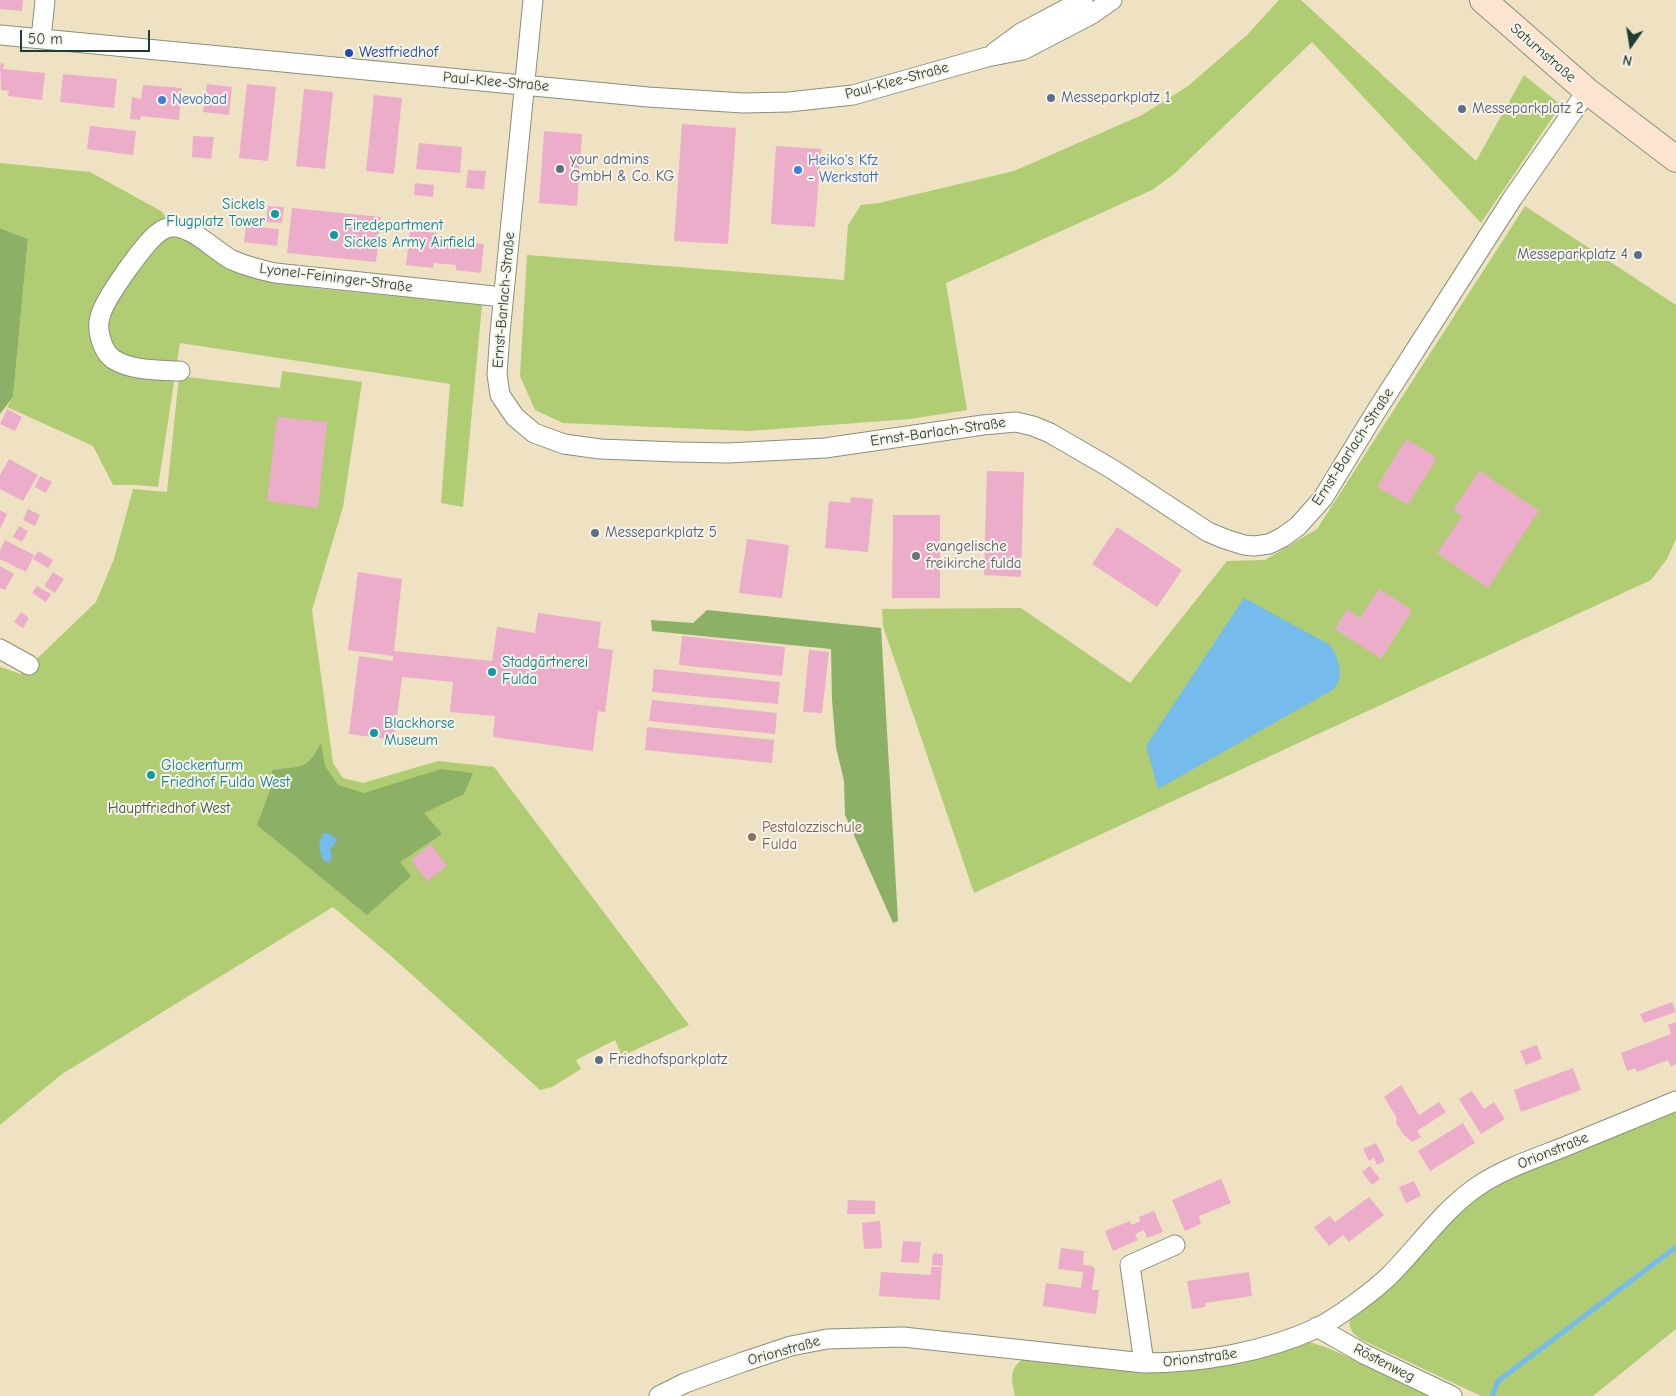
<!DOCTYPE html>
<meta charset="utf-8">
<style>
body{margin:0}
#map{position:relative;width:1676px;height:1396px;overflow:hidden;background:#eee2c3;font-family:"Comic Neue",sans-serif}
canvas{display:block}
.north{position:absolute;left:1606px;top:20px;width:50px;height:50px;-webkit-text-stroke:4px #f7f3e8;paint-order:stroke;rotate:193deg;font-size:14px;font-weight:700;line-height:20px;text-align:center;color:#1f3d34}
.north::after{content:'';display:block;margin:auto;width:18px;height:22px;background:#1f3d34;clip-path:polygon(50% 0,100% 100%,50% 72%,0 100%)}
.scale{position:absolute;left:20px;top:30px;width:130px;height:22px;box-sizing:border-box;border:2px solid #1f3d34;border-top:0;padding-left:6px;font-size:15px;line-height:18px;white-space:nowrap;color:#1f3d34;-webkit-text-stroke:4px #f7f3e8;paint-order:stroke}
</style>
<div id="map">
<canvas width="1676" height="1396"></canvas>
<div class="north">N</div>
<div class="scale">50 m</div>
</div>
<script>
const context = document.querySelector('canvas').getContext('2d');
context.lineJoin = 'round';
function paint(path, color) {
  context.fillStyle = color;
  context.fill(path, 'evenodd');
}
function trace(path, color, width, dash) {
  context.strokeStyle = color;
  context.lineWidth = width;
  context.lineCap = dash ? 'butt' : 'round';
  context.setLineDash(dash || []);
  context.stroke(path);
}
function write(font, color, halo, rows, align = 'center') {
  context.font = font + ' "Comic Neue",sans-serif';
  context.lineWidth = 4;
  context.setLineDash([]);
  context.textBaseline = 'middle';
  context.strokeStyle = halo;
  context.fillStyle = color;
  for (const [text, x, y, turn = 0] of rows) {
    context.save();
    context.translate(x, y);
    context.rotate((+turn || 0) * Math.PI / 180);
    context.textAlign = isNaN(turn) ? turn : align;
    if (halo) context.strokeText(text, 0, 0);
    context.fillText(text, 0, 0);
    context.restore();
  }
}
paint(new Path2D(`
 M1279,0H1301L1476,161L1524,75L1561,105L1481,223L1312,42L1174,174L1152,190L946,283L967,410L910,419L749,431L563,423L535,410L520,376L527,255L844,280L848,225L861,205L879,203L1014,171L1142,115L1188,86L1247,35Z
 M0,163L90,172L161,211L188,240L242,274L313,288L482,305L463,507L441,503L450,384L180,343L158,487L138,485H113L93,446L7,407L13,397L28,239L0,228Z
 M1525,206L1676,305V539L1667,559L1651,580L974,893L883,626L882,609L1021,608L1130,683L1227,561L1265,560L1317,529Z
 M282,371L362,382L343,507L312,610L333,763L343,778L363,783L438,761L494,767L689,1025L622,1056L615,1040L576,1060L581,1069L552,1087L540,1090L391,956L333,907L62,1074L0,1125V667L21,674L96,602L114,559L133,489L167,492L179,376L280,388Z
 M1676,1109V1329L1593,1396H1481L1360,1339L1352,1332L1349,1323L1353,1313L1380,1292L1484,1190Z
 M1306,1341L1328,1348L1432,1396H1015C1012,1380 1008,1370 1023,1359L1084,1364Z`), '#b0cd73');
paint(new Path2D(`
 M0,228L28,239L13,397L0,414Z
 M707,610L881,628L898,921L893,923L845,815L844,781L836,747L832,700L831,649L652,631L651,620L693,623Z
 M321,743L325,766L338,785L364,793L441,769L473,773L464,794L424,813L442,834L400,862L411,876L367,915L257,825L270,790L272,770C301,765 305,773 321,743Z`), '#8cb065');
paint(new Path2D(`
 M1244,598L1330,645C1339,659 1345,676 1334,689L1158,789L1146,746Z
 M324,833H328L337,839L335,844L330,849L332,856L329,863L323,860C319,850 317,842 324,833Z`), '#75bbec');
trace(new Path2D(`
 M1492,1396L1498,1381L1676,1247`), '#75bbec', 5);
paint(new Path2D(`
 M0,0H23L22,11L0,9Z
 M0,63L4,64L3,69L45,73L42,100L8,96L9,91L1,90Z
 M63,74L117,79L114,108L60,102Z
 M207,84L232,87L229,115L203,112Z
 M247,84L276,87L268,161L239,158Z
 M143,85L182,88L179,120L141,116L140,120L130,119L132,97L141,99Z
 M304,89L333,92L325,169L296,166Z
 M374,95L402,98L394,174L366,171Z
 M682,124L736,128L728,244L674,241Z
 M90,126L136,131L133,155L87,149Z
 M544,131L582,134L577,206L539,203Z
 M193,136L214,137L211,159L192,157Z
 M419,143L462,147L460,173L416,169Z
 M776,146L821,149L815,227L771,224Z
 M468,170L486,171L484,189L466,188Z
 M415,183L434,185L433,197L414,195Z
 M268,206L284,207L282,223L266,222Z
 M292,208L381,217L376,262L287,253Z
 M246,226L279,229L277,246L244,242Z
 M410,230L437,233L436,241L447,244L458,245V241L484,244L481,273L456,270V265L434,263L433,268L406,265Z
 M7,409L22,417L15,431L0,424Z
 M277,417L327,422L318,508L267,501Z
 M1406,439L1437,458L1408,505L1377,487Z
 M9,459L38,475L23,501L0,489V475Z
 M987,471L1024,472L1021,577L984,575Z
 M1479,471L1539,511L1488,588L1437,553L1462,516L1453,510Z
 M40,476L52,482L46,493L35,487Z
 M851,497L873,499L868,552L825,548L829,501L850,503Z
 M28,509L40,515L35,526L23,520Z
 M0,510L7,514L0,529Z
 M893,515H940V598H892Z
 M19,526L28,531L22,542L13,537Z
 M1117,527L1182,570L1157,607L1092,564Z
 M747,539L789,545L782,598L739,593Z
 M5,540L34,555L26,572L0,559V550Z
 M38,551L53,560L48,568L33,559Z
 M0,566L14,574L5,590L0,588Z
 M53,572L64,579L55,593L44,586Z
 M358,572L402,579L394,651L492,661L497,627L535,633L538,613L601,622L598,648L613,650L605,712L598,711L593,751L493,737L495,716L450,712L453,682L402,677L394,740L349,734L359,656L393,661V656L348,650Z
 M37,586L51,594L46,602L32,593Z
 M1379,589L1412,610L1381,659L1335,629L1347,609L1360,618Z
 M21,612L29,618L23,628L14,622Z
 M682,636L785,647L782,676L679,665Z
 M809,650L829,652L822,713L803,712Z
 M654,669L780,682L778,704L652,692Z
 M652,700L777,713L775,734L649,721Z
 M647,727L774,740L772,763L645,750Z
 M431,844L447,866L427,881L411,860Z
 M1672,1002L1676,1012L1644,1023L1640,1014Z
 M1676,1022V1064L1671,1067L1668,1060L1637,1072L1635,1068L1627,1071L1621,1053L1671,1034L1668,1025Z
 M1537,1045L1542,1059L1526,1065L1520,1051Z
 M1573,1068L1581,1090L1521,1112L1514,1090Z
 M1401,1085L1419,1115L1439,1102L1446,1112L1417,1131L1421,1137L1412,1142L1403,1134L1396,1123L1397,1118L1384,1097Z
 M1472,1091L1484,1109L1494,1102L1505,1119L1481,1134L1459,1099Z
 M1463,1123L1475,1143L1430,1171L1418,1151Z
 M1376,1143L1385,1161L1377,1165L1374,1158L1369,1161L1363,1149Z
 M1370,1166L1380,1179L1372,1185L1362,1172Z
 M1221,1179L1231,1203L1199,1216L1201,1224L1185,1231L1172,1200Z
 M1414,1181L1421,1196L1406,1203L1399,1187Z
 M1369,1197L1384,1215L1349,1242L1343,1235L1329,1246L1314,1227L1330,1216L1335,1222Z
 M848,1200L875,1201V1214H847Z
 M1154,1211L1163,1232L1147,1238L1144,1230L1135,1234L1138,1240L1113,1251L1105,1231L1130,1221L1132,1225L1140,1221L1139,1217Z
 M880,1221L882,1248L864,1249L862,1223Z
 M903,1241L921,1242L919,1263L901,1262Z
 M1061,1248L1084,1251L1083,1265L1092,1266L1095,1269L1092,1290H1099L1096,1314L1043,1306L1046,1283L1081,1288L1083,1272L1058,1269Z
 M933,1253L943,1254V1266L932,1265Z
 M931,1267H942L940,1300L879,1296L881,1272L931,1275Z
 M1249,1272L1252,1296L1205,1303V1307L1192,1309L1187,1281Z`), '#ecadcb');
const street = new Path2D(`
 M533,0L500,333L497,374L500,395L515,417L534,433L564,444L600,449L677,452L728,453L825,448L983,425L1016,422L1033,426L1050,433L1112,469L1208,532L1225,539L1244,545L1254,546L1269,544L1283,537L1298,526L1323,498L1375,413L1512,199L1587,91
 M0,35L648,97L743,103L789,102L853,95L987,57L1023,50L1092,14L1112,0
 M41,39L45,0
 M994,53L1021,33L1083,0
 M180,371C157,370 132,371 113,359C102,351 96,329 100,317C104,299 144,244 158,233C162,230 168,227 172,227C191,225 215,251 232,260C246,266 261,270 275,273L503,297
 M0,649L29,665
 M1317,1327L1364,1354L1452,1396
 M1144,1363L1130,1265L1175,1245
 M659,1396L685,1383L743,1362L791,1346L827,1339L903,1337L1144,1363C1201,1363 1265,1352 1317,1328C1337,1318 1374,1291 1390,1275C1420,1245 1445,1207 1481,1184C1506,1168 1536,1158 1564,1147C1601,1132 1639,1116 1676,1101`);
const secondary = new Path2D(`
 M1483,0L1587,91L1676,159`);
trace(street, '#86907c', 21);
trace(secondary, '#86907c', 28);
trace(street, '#fff', 19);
trace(secondary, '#fde4d1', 26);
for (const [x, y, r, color] of [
 [349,53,5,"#1a4fb4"],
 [1051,98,5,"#5c6f8a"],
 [162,100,5,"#3f7fe0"],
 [1462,109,5,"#5c6f8a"],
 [560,169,5,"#5c6f8a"],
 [798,170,5,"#3f7fe0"],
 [275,214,5,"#0f9aa8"],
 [334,235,5,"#0f9aa8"],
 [1638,255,5,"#5c6f8a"],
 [595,533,5,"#5c6f8a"],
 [916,556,5,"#6b7280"],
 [492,672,5,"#0f9aa8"],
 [374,733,5,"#0f9aa8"],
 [151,775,5,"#0f9aa8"],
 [752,837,5,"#8d6e63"],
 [599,1060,5,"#5c6f8a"]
]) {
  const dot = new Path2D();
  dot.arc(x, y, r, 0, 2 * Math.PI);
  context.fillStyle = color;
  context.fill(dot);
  trace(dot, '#f7f3e8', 2);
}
write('15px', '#164399', '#f7f3e8', [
 ["Westfriedhof",359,53]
], 'left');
write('15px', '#1f3d34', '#f7f3e8', [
 ["Saturnstraße",1543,53,41],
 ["Paul-Klee-Straße",897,81,-15],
 ["Paul-Klee-Straße",496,82,5],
 ["Lyonel-Feininger-Straße",336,278,7],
 ["Ernst-Barlach-Straße",504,300,-85],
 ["Ernst-Barlach-Straße",938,432,-8],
 ["Ernst-Barlach-Straße",1353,447,-57],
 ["Orionstraße",1553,1151,-22],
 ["Orionstraße",784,1351,-16],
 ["Orionstraße",1200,1358,-7],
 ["Röstenweg",1384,1363,27]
]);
write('15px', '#4e5e75', '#f7f3e8', [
 ["Messeparkplatz 1",1061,98],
 ["Messeparkplatz 2",1472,109],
 ["your admins",570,160],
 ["GmbH & Co. KG",570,177],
 ["Messeparkplatz 4",1628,255,"right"],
 ["Messeparkplatz 5",605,533],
 ["Friedhofsparkplatz",609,1060]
], 'left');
write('15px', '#366cbe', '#f7f3e8', [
 ["Nevobad",172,100],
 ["Heiko's Kfz",808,161],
 ["- Werkstatt",808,178]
], 'left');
write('15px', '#0d838f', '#f7f3e8', [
 ["Sickels",265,205,"right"],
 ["Flugplatz Tower",265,222,"right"],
 ["Firedepartment",344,226],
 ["Sickels Army Airfield",344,243],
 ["Stadgärtnerei",502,663],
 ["Fulda",502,680],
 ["Blackhorse",384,724],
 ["Museum",384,741],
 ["Glockenturm",161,766],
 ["Friedhof Fulda West",161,783]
], 'left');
write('15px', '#5b616d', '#f7f3e8', [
 ["evangelische",926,547],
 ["freikirche fulda",926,564]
], 'left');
write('15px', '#3c5a41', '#f7f3e8', [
 ["Hauptfriedhof West",169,809]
]);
write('15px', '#785e54', '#f7f3e8', [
 ["Pestalozzischule",762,828],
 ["Fulda",762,845]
], 'left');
</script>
